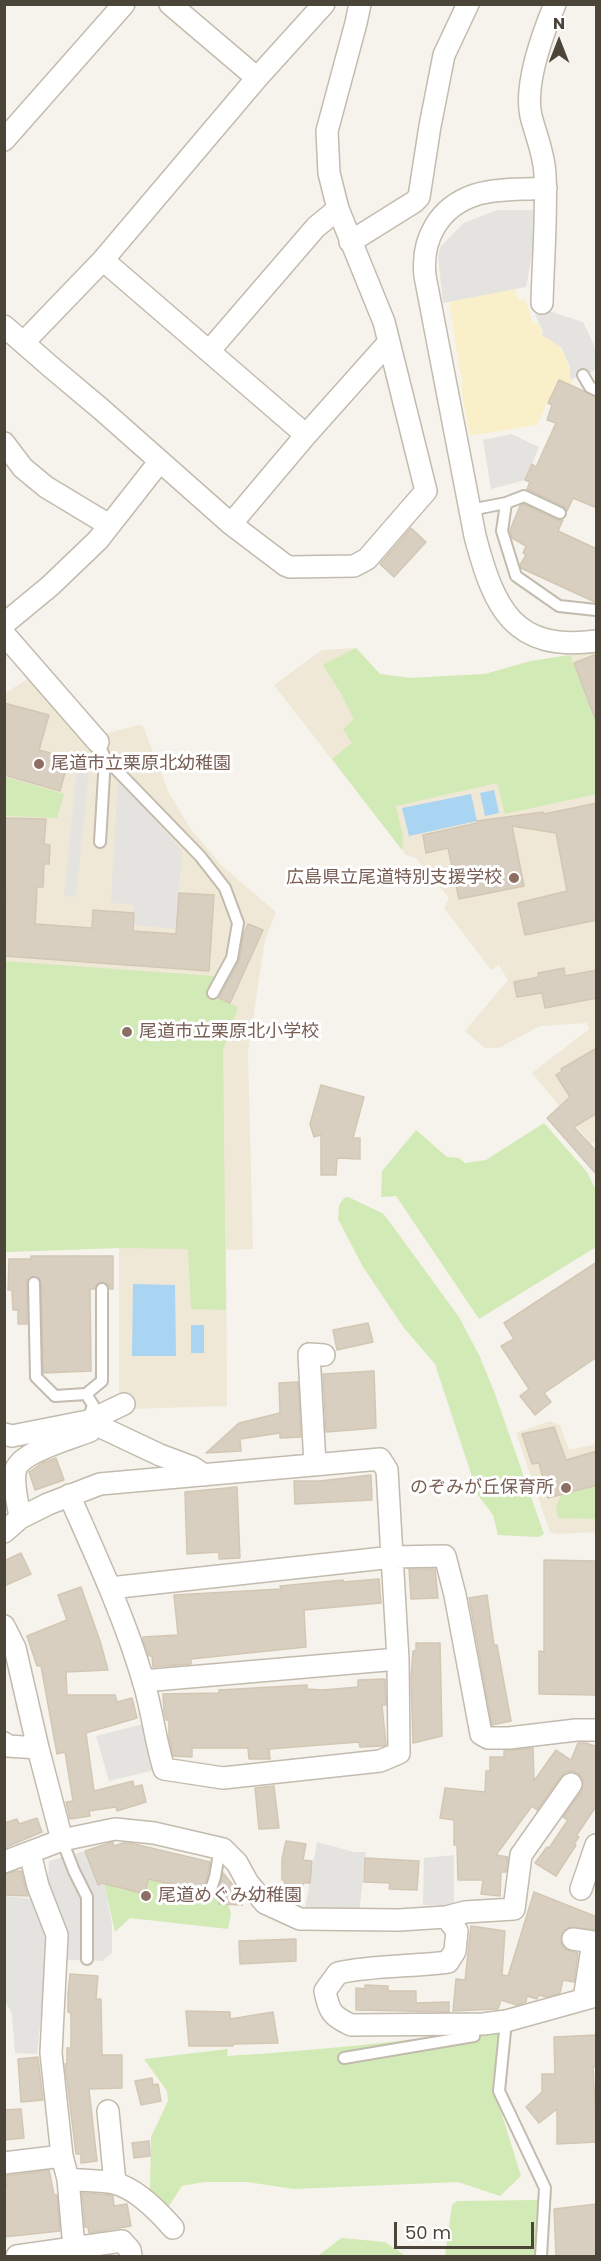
<!DOCTYPE html>
<meta charset="utf-8">
<style>
body{margin:0}
#map{position:relative;width:601px;height:2261px;overflow:hidden;background:#f6f3ec;font-family:Poppins,sans-serif}
canvas{display:block}
.frame{position:absolute;inset:0;border:6px solid #4b4439;pointer-events:none}
.north{position:absolute;left:529px;top:12px;width:60px;height:60px;-webkit-text-stroke:4px #fff;paint-order:stroke;rotate:0deg;font-size:16px;font-weight:700;line-height:24px;text-align:center;color:#4b4439}
.north::after{content:'';display:block;margin:auto;width:21px;height:27px;background:#4b4439;clip-path:polygon(50% 0,100% 100%,50% 72%,0 100%)}
.scale{position:absolute;left:394px;top:2222px;width:140px;height:27px;box-sizing:border-box;border:3px solid #4b4439;border-top:0;padding-left:8px;font-size:18px;line-height:21px;white-space:nowrap;color:#4b4439;-webkit-text-stroke:4px #fff;paint-order:stroke}
</style>
<div id="map">
<canvas width="601" height="2261"></canvas>
<div class="frame"></div>
<div class="north">N</div>
<div class="scale">50 m</div>
</div>
<script>
const context = document.querySelector('canvas').getContext('2d');
context.lineJoin = 'round';
function paint(path, color) {
  context.fillStyle = color;
  context.fill(path, 'evenodd');
}
function trace(path, color, width, dash) {
  context.strokeStyle = color;
  context.lineWidth = width;
  context.lineCap = dash ? 'butt' : 'round';
  context.setLineDash(dash || []);
  context.stroke(path);
}
function write(font, color, halo, rows, align = 'center') {
  context.font = font + ' Poppins,"Noto Sans JP",sans-serif';
  context.lineWidth = 6;
  context.setLineDash([]);
  context.textBaseline = 'middle';
  context.strokeStyle = halo;
  context.fillStyle = color;
  for (const [text, x, y, turn = 0] of rows) {
    context.save();
    context.translate(x, y);
    context.rotate((+turn || 0) * Math.PI / 180);
    context.textAlign = isNaN(turn) ? turn : align;
    if (halo) context.strokeText(text, 0, 0);
    context.fillText(text, 0, 0);
    context.restore();
  }
}
paint(new Path2D(`
 M356,648L380,674L410,678L485,674L531,661L596,651V1140L591,1144L532,1073L589,1029L587,1023L540,1026L499,1048H485L465,1031L508,980L499,965L491,970L444,908L449,898L416,858L406,855L274,685L322,650Z
 M29,678L103,734L139,725L143,726L168,791L190,828L221,865L276,912L265,940L248,1052L253,1249L226,1250L227,1406L129,1409L119,1397V1248L5,1252L4,694Z
 M550,1421L560,1425L569,1450L596,1444V1532L557,1534L550,1532L516,1433Z`), '#efe8d6');
paint(new Path2D(`
 M356,648L380,674L410,678L485,674L531,661L570,655L596,723V794L505,814L497,783L396,806L403,837L402,850L332,759L352,743L343,729L354,720L342,695L323,665Z
 M5,777L64,794L57,818L5,816Z
 M4,961L214,976L215,997L238,1007L223,1051L226,1310L191,1309L188,1249L119,1248L5,1252Z
 M544,1123L587,1172L596,1190V1247L479,1319L396,1196L381,1197L382,1171L416,1130L447,1157L459,1158L465,1163L486,1160Z
 M348,1197L382,1213L386,1217L459,1317L480,1357L495,1394L544,1534L539,1537L498,1535L493,1515L478,1495L435,1364L404,1328L363,1267L338,1219L339,1205L344,1198Z
 M596,1485V1519L558,1518L556,1508L562,1491Z
 M121,1877L119,1888L144,1894L148,1879L207,1892L211,1889L219,1888V1904H228L231,1913L228,1929L130,1918L115,1932L104,1883Z
 M501,2026L495,2092L521,2176L500,2196L458,2182L294,2189L247,2182H204L182,2186L169,2206L150,2193L151,2137L168,2101L167,2091L144,2059L228,2049L227,2056C319,2050 411,2042 501,2026Z
 M538,2200L536,2256H445L452,2205L457,2201Z
 M341,2238L385,2242L406,2256H318Z`), '#d2eab5');
paint(new Path2D(`
 M515,289L519,300L525,299L533,324L539,323L542,335C562,343 570,359 570,379L573,381L571,385L558,380L537,425L470,436L462,393V382L449,302Z`), '#f9efc9');
paint(new Path2D(`
 M497,210H534L533,250L526,287L443,303L438,256L441,246L464,223Z
 M546,310L583,322L596,349V370L570,380V367L561,347L542,335L543,332L535,314Z
 M511,434L539,447L525,480L491,489L483,440Z
 M78,760L90,762L76,897L64,896Z
 M118,778L182,851L176,929L133,925L134,905L111,903Z
 M143,1724L155,1770L109,1781L96,1736Z
 M317,1842L354,1852H366L359,1914L304,1913Z
 M85,1851L97,1885L104,1883L112,1924V1953L102,1961L68,1960V1937L48,1881L49,1861Z
 M454,1855V1906L423,1905L424,1858Z
 M5,1896L34,1899L49,1943L37,2054L15,2053L12,2014L5,2001Z`), '#e5e3e0');
paint(new Path2D(`
 M494,790L499,813L485,816L480,793Z
 M471,794L477,821L409,836L402,808Z
 M133,1284L175,1285L176,1356H132Z
 M191,1325H204V1353H191Z`), '#a9d4f2');
const building = new Path2D(`
 M559,380L597,397V508L573,498L567,511L563,506L527,489L530,482L525,480L532,464L536,467L556,423L547,420L552,405L548,403Z
 M524,504L557,520H563L558,531L597,549V603L521,568L520,565L526,555L523,553L526,546L512,538L510,530L520,506Z
 M411,528L426,542L394,577L380,564Z
 M597,654V718H595L574,663Z
 M4,703L49,715L39,750L69,758L60,791L4,775Z
 M597,803V920L525,935L518,903L567,891L556,833L512,826L524,886L459,899L448,848L426,853L423,835L477,823V821L543,812L544,814Z
 M4,818L46,819L44,844L50,845L49,864H44L43,887H37L35,924L92,928L93,910L134,913L133,931L176,934L179,893L214,895L209,971L4,956L6,886H4Z
 M248,924L263,930L230,1003L219,998L239,961L244,933Z
 M564,968L565,976L597,970V998L545,1008L542,993L517,997L514,982L539,977L538,973Z
 M597,1048V1113L574,1127L597,1152V1175L547,1118L570,1097L556,1075L562,1071L561,1069Z
 M321,1085L364,1097L353,1138H360V1159L337,1158L336,1175H321V1135L314,1137L310,1124Z
 M31,1256H113V1289H110L108,1285L103,1282L98,1283L94,1289H90L91,1371L43,1373L41,1280L33,1276L27,1280V1324H18V1310H13L12,1290H8L9,1259H31Z
 M597,1262V1357L544,1393L551,1402L535,1415L520,1396L529,1389L501,1346L514,1339L504,1323Z
 M368,1323L373,1342L337,1350L333,1330Z
 M374,1371L376,1428L326,1432L323,1374Z
 M298,1382L301,1437L280,1438V1433L240,1439L241,1451L206,1453L239,1423L280,1413L279,1383Z
 M554,1427L566,1460L597,1451V1485L548,1498L539,1463L532,1464L522,1434Z
 M56,1458L64,1480L35,1490L29,1472L42,1463Z
 M371,1475L372,1500L295,1504L294,1481H320Z
 M237,1487L240,1558L219,1559V1552L187,1554L185,1492Z
 M21,1553L31,1574L4,1586V1561Z
 M544,1560L597,1561V1695L539,1694V1651L544,1652Z
 M409,1569H435L438,1598L411,1599Z
 M379,1579L381,1603L304,1610L306,1647L191,1659V1664L153,1667L152,1656H149L143,1641V1637L178,1635L174,1595L281,1589L280,1586L343,1580V1582Z
 M81,1587L100,1641L108,1670L66,1672L67,1695H115L117,1702L132,1698L137,1718L86,1733L94,1791L133,1781L134,1787L142,1785L146,1802L117,1811L116,1807L89,1811L90,1816L70,1819L66,1802L73,1801L65,1752L57,1754L41,1666H37L27,1636L67,1620L58,1595Z
 M487,1595L494,1645H497L511,1721L492,1725L469,1598Z
 M416,1643H440L442,1736L413,1743L411,1678L413,1651H416Z
 M385,1679L386,1705H382L386,1745L383,1746L360,1747L359,1742L269,1749L270,1759H249L248,1748H192V1757L173,1756L169,1737V1720H166L164,1711L163,1694L219,1693V1690L307,1685V1689L323,1690L358,1687V1680Z
 M578,1743H586L597,1747V1805L576,1836L579,1837L574,1844L576,1845L556,1876L535,1863L547,1847L549,1848L568,1820L563,1817L582,1791L583,1779L579,1774L573,1771L566,1772L561,1776L537,1810L532,1806L496,1855L508,1857L506,1872H501L500,1896L481,1894L483,1880H458L457,1845H454V1820L440,1818L445,1788L485,1792L486,1771H490V1757H504V1751L533,1748L534,1781L556,1750L571,1760Z
 M274,1786L279,1828L259,1829L255,1788Z
 M37,1818L42,1832L4,1848V1823L17,1819L19,1824Z
 M286,1841L306,1844L303,1860L312,1861L310,1883H303V1886H284L285,1880H282V1859Z
 M113,1842L114,1846L123,1843H130L210,1862L204,1891L148,1879L145,1894L102,1883L98,1885L85,1851Z
 M365,1858L419,1861L417,1890L389,1889L390,1883L364,1882Z
 M17,1871H21L28,1896L4,1895V1874Z
 M223,1873L242,1896V1905L219,1904V1895L216,1894Z
 M534,1892L597,1917V1930L569,1927L563,1931L561,1937V1943L565,1949L578,1953L574,1982L563,1980L560,1993L546,1997L539,1995L537,1999L527,1996L526,2002L517,2005L501,2000L498,2009L453,2011L456,1979L465,1980L471,1926L505,1931L502,1975L508,1976Z
 M296,1939V1961L240,1964L239,1941Z
 M70,1974L98,1976L96,1999H101L102,2055H122V2088L89,2089L97,2161L81,2163V2154H76L65,2064H67V2048H71V2013L68,2012V1994Z
 M365,1985L388,1986V1991H416V2003L449,2002V2012L356,2010V1988L365,1989Z
 M186,2011L230,2012V2019L273,2012L278,2043L233,2044V2046H189Z
 M597,2035V2067H593L597,2142L557,2144V2109L539,2123L526,2107L542,2092V2074H555L554,2037Z
 M38,2057L43,2100L21,2102L18,2059Z
 M152,2078L153,2085L158,2084L161,2101L141,2105L135,2081Z
 M21,2109L24,2138L4,2140V2110Z
 M149,2141L150,2156L134,2158L132,2143Z
 M49,2170L54,2195H57L60,2231L4,2237V2187H7L5,2176Z
 M82,2193L111,2195L113,2196L114,2206L127,2204L131,2226L89,2233L88,2227H85Z
 M597,2204V2256H556L554,2209Z`);
paint(building, '#d8cfc1');
trace(building, '#d3c7b4', 1.5);
const lane = new Path2D(`
 M583,375L590,387L596,390
 M506,503L502,531L516,576L559,606L596,610
 M470,510L506,503L524,496L560,513
 M98,742L105,758L200,856L225,888L238,923L232,958L213,993
 M100,842L105,758
 M34,1283L36,1377L55,1396L86,1394L102,1381V1289
 M86,1394L93,1405L88,1420
 M62,1840L74,1871L87,1897V1959
 M211,1889L215,1877L220,1848
 M506,2021L499,2091L545,2188L541,2256
 M344,2058L474,2036L475,2025`);
const street = new Path2D(`
 M170,4L257,78
 M4,140L124,4
 M546,188C524,190 497,188 475,195C439,207 421,239 425,276L475,536C494,608 513,652 596,641
 M350,242L414,202L419,197L430,126L444,55L468,4
 M103,260L306,435
 M542,303C543,260 547,217 545,174C544,153 536,136 531,116C524,85 543,33 555,4
 M4,326L51,367L101,409L231,524L285,565L290,567L354,566L367,559L426,491L384,322L338,209L329,173L327,131L356,23L360,4
 M24,342L103,260L257,78L324,4
 M210,350L316,227L338,209
 M4,443L23,468L46,487L109,525
 M231,524L306,435L389,342
 M4,624L50,586L98,540L160,461
 M4,634L98,742
 M88,1421L124,1404
 M4,1434L12,1436L88,1421L160,1455L192,1467L204,1475
 M315,1465L309,1354L324,1355
 M20,1518C18,1503 13,1487 15,1472C18,1452 73,1438 90,1431L91,1429
 M4,1532L20,1518L48,1504L100,1484L380,1459L387,1470L398,1659L399,1753L380,1761L223,1778L164,1769C155,1740 152,1709 143,1680C124,1616 96,1556 69,1495
 M110,1588L393,1557L445,1556L455,1595L481,1734L488,1738H509L576,1730H596
 M4,1626L15,1648L38,1748L62,1840
 M143,1681L398,1659
 M4,1743L8,1746L38,1748
 M30,1853L38,1886L57,1935L51,2053L62,2156L68,2179L74,2248
 M4,1862L62,1840L115,1829L154,1833L223,1849L237,1863L248,1883L265,1903L300,1919L399,1920L446,1917L457,1931L455,1951L448,1962C411,1967 374,1965 338,1973L325,1991C329,2012 332,2016 351,2025L483,2024L506,2021L596,1996
 M581,1889L596,1845
 M446,1917L465,1912L514,1909L521,1855L571,1784
 M573,1939L593,1942L584,1999
 M108,2111L115,2183
 M4,2163L62,2156
 M68,2179C82,2181 100,2180 114,2183C135,2188 159,2212 173,2228
 M17,2256L122,2241L130,2250L131,2256`);
trace(lane, '#c2bbae', 14);
trace(street, '#c2bbae', 24);
trace(lane, '#fff', 10);
trace(street, '#fff', 21);
for (const [x, y, r, color] of [
 [39,764,6,"#8d6e63"],
 [514,878,6,"#8d6e63"],
 [127,1032,6,"#8d6e63"],
 [566,1488,6,"#8d6e63"],
 [146,1896,6,"#8d6e63"]
]) {
  const dot = new Path2D();
  dot.arc(x, y, r, 0, 2 * Math.PI);
  context.fillStyle = color;
  context.fill(dot);
  trace(dot, '#fff', 2);
}
write('18px', '#785e54', '#fff', [
 ["尾道市立栗原北幼稚園",51,764],
 ["広島県立尾道特別支援学校",502,878,"right"],
 ["尾道市立栗原北小学校",139,1032],
 ["のぞみが丘保育所",554,1488,"right"],
 ["尾道めぐみ幼稚園",158,1896]
], 'left');
</script>
